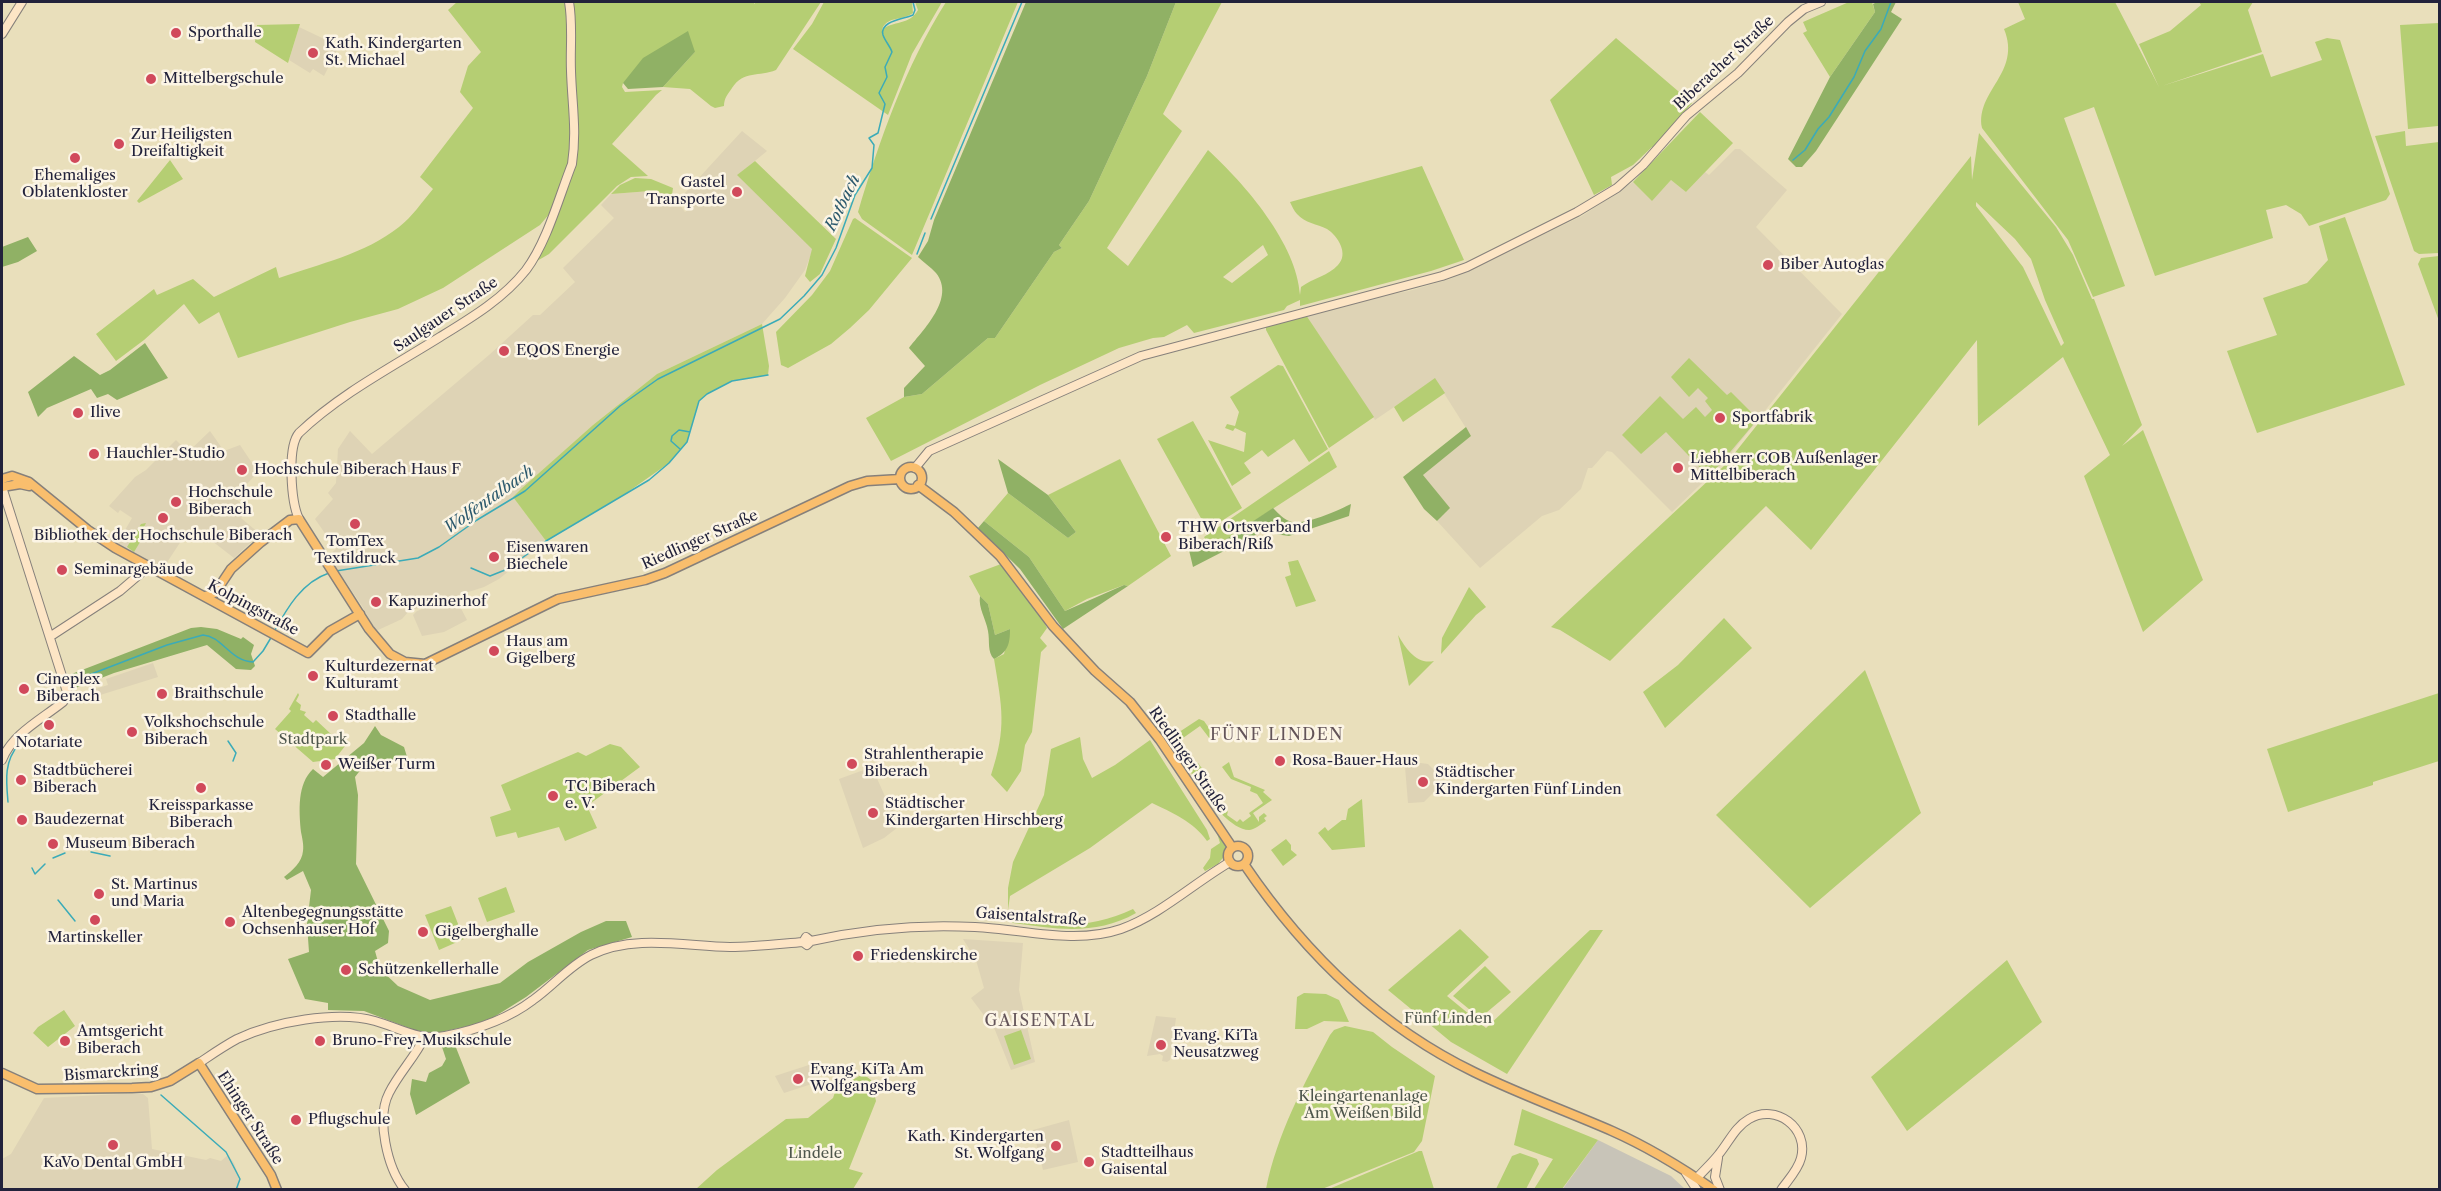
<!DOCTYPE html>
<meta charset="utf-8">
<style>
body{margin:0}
#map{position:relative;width:2441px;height:1191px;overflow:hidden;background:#e9dfbb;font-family:"Libre Caslon Text",serif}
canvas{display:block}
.frame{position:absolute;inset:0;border:3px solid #22223b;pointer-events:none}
</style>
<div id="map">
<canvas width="2441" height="1191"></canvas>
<div class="frame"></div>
</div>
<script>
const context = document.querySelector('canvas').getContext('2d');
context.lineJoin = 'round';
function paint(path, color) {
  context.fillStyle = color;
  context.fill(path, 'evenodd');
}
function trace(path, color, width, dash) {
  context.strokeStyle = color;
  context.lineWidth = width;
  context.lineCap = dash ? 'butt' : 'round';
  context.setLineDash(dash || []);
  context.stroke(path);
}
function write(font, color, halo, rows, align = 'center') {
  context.font = font + ' "Libre Caslon Text",serif';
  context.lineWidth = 5;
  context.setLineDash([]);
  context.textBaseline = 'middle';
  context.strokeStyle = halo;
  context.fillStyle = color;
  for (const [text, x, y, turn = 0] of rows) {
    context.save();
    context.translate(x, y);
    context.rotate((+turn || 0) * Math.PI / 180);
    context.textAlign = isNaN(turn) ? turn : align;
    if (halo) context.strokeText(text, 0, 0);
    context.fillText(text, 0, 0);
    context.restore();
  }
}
paint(new Path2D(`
 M299,27L339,46L324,76L313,69L310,73L289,60Z
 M742,131L767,151L738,175L813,249L805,270L785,298L762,324L657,374L593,425L521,489L513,497L546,541L499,579L484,587L409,611L402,619L376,631L362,606L328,556L336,549L315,519L333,499L328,493L336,483L338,449L350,431L372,454L489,355L533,315H540L575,282L563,268L614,218L601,205L611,194L650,191L672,195L685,212L688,210L684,202V194Z
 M1735,149H1740L1787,190L1756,227L1842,314L1724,462L1672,512L1612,452L1607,451L1592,468H1588L1581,489L1559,510L1542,516L1480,568L1437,521L1449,508L1423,475L1471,436L1435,379L1375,420L1306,315L1376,297L1409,291L1450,279L1582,216L1633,182L1652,200L1671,180L1686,192L1705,172L1709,175Z
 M210,431L224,451L240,445L258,472L246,485L241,483L231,495L248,509L241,518L260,534L234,558L203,534L200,537L189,529L162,570L117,544L132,518L120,510L118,513L109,506L135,477L146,470L176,440L188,452Z
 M455,597L467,620L444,632L422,636L413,615L417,611Z
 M153,663L158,677L97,696L95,689L108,685L106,679Z
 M1413,762L1428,764L1441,777L1439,780L1442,784L1424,802L1410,803H1408L1405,767Z
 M872,767L887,801L902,824L884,838L863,848L839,779Z
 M963,939L1023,943L1019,990L1035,1062L1011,1070L995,1030L971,998L984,988L976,960Z
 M1156,1016L1176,1018L1170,1060L1167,1062L1162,1061L1163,1056L1160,1054L1147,1056Z
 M815,1063L821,1081L784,1093L775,1076Z
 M121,1094H143L148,1098L152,1149L206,1160L210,1158L221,1161L228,1155L234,1163L240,1179L239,1189H2V1159L11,1154L44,1098Z
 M1069,1120L1078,1162L1043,1170L1033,1130Z`), '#ded3b5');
paint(new Path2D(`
 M1598,1140L1671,1176L1685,1189L1562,1190Z`), '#c8c4b8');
paint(new Path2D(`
 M457,2H566L569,13L574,164L577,121L571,2H754V4L756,2H821L776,70C759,77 744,70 732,88C728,94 724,98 724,106L715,108L711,106L690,89L663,87L695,52L623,83L622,87L625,92L662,90L656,95L612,144L648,176L631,177L617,186L549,254L537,261L556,206L540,225L443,288L398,309L350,322L238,358L219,312L199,324L184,304L144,340L116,361L96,334L154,289L157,295L193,279L214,297L276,267L279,278C319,264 365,254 399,227C412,217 422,202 433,189L420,177L473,108L460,92L468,66L481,52L448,10Z
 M824,2H912L913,13C902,21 886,16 882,30C893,20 909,26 918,10L915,2H942L912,54L888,115L793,49L812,24Z
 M946,2H1018L912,255L862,219L858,212C880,139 905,67 946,2Z
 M1176,2H1222L1163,114L1182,131L1107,248L1128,266L1208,150C1245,184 1297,244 1300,295L1301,287C1313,278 1328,276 1338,265C1349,254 1338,236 1327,229C1317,224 1305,223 1297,214C1294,211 1292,206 1290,202L1422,166L1464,260L1431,271L1300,306V296V300L1287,306L1284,310L1194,333L1187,325L1164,337L1153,338L1119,348L1040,385L891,461L866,418L904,397L922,394L988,338H995L1054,252L1062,248L1059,245L1089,201L1147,76ZM1263,245L1268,255L1232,283L1223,277Z
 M1849,2H1872L1875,12L1830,77L1803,33L1807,31L1803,22Z
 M2018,2H2115L2159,87L2139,44L2170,31L2201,5L2199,2H2253L2248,10L2262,52L2162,86L2263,54L2271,77L2322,60L2315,42L2327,38L2340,40L2390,194L2386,200L2309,226L2301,214L2286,205L2266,210L2273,238L2155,276L2094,107L2064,118L2125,286L2093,297L2068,240L1982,128C1975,91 2022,73 2004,29L2025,19Z
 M2439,23V130L2438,126L2408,129L2400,25Z
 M300,24L288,63L255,42L257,25Z
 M1616,38L1692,103L1653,148L1652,147L1633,165L1611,177L1612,185L1594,195L1550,100Z
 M1700,112L1733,143L1686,192L1671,180L1652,201L1633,182Z
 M2405,131L2406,146L2439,142V253L2419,254L2414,251L2375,136Z
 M1979,133L2056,227L2073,255L2092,299H2094L2142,425L2122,446L2143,430L2203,580L2143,632L2084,476L2110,455L2063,357L1978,426L1977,340L1811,550L1766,506L1610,661L1560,630L1551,627L1725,465L1728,466L1726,464L1971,156L1972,180ZM1976,202L2015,239L2031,259L2045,300L2064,343L2061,346L2023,267L1976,206Z
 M170,160L183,179L139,203L137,201Z
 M755,161L836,239L820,274L810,282L805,276L812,249L737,175Z
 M635,178L651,179L673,188L672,195L650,191L611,194L620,185Z
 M2345,217L2405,385L2257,433L2227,351L2277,335L2263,298L2307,283L2328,260L2319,226Z
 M855,218L912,258L869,310L850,328L831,344L788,368L781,365L776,332L812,295L830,271L853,219Z
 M2439,256H2440L2439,321L2418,264L2421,258Z
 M1306,315L1374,417L1329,448L1266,330V326Z
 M762,324L769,366L768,375L732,381L707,394L699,401L687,442L669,463L625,494L546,541L513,497L521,489L593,425L657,374Z
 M1689,358L1727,395L1731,392L1758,419L1709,477L1666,432L1641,454L1622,435L1660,396L1683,419L1696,407L1705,417L1712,410L1705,401L1708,398L1698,388L1689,397L1671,377Z
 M1278,365L1283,366L1328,449L1309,462L1294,439L1268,457L1262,450L1244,463L1251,473L1232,486L1208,440L1244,452L1246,433L1235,428L1233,431L1225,428L1227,424L1235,426L1239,412L1230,397Z
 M1435,378L1445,393L1403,422L1394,407Z
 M1193,421L1242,508L1209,529H1207L1157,439Z
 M1329,451L1337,467L1211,549L1204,537Z
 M1120,459L1171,556L1128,586L1124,585L1087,599L1065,611L1029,557L984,521L1008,493L1068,538L1076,532L1048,495Z
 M146,523L144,527L148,529L134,552L127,547L141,524Z
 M1298,560L1316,601L1296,607L1285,577L1291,575L1288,562Z
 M1001,564L1037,608L1047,628L1040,638L1047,646L1041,652L1032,732L1025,745L1021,771L1007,792L991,775C1007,727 1002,708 994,659L1004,654L1010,629L995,635L988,604L980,596L969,576Z
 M1469,587L1486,607L1476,615L1441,654L1442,638Z
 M1724,618L1752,648L1665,728L1643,692L1678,665Z
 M1398,635C1406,649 1417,665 1434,661L1409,686Z
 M1865,670L1921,813L1810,908L1716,815Z
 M298,693L299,695L296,701L301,705L300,710L306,712L304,715L313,723L316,720L332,735L330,738L332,741L336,738L345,746L335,759L313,762L275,729L291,711L289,709Z
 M2439,693V761L2373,782V785L2288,812L2267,749Z
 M1199,719L1204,721L1211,731L1210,739L1200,726L1176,743L1192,766L1198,763L1204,771L1201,773L1203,778L1197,781L1167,740Z
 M1080,737L1083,759L1092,778L1115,765L1150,740L1207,830L1210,839L1207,841C1194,822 1171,812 1152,803L1090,848L1010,896L1008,910L1010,917C1051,930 1095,927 1133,909L1136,913C1096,936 1056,929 1013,923L1008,918V888L1013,862L1044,795L1051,749Z
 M610,744L621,747L640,767L587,806L597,828L565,841L559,827L518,838L516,832L496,837L490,817L511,810L501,785L578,752L586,756Z
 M1229,762L1234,777L1265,790L1263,792L1272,800L1253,813L1259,822V817L1264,813L1267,816L1264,818L1266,821C1261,824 1254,830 1249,830C1232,830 1210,802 1202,789L1206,787L1225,813L1228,811L1227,815L1237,822L1240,819L1243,822L1251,816L1249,813L1263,803L1257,794L1250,791L1251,787L1231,779L1222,767Z
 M1362,799L1365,847L1332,850L1318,833L1325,827L1328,831L1342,820H1346L1348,809Z
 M1217,833L1226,846V854L1218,864L1205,871L1203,868L1210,858L1211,849L1220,843Z
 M1286,839L1291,845V850L1297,855L1283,866L1271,850Z
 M506,887L515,912L487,922L478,898Z
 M451,906L464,939L439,950L425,915Z
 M1460,929L1489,957L1447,996L1486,1028L1590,930H1603L1507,1074L1451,1042L1388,990Z
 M2007,960L2042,1022L1907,1131L1871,1077Z
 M1485,966L1511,992L1480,1018L1453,996Z
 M1304,993L1326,994L1339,1000L1349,1022L1324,1021L1307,1029H1295L1297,997Z
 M64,1010L75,1026L48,1047L33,1033L38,1027Z
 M1345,1026L1373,1032L1392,1047L1435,1076L1422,1141L1414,1152L1322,1189H1266C1277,1134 1304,1084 1330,1035L1334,1030Z
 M1021,1030L1031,1059L1014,1065L1004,1036Z
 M863,1074L871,1080L876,1101L849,1169L863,1173L853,1189H696L717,1170L786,1119L808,1118L833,1098L836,1089Z
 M1522,1109L1598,1140L1562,1189H1534L1553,1159L1514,1145Z
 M1419,1151H1422L1434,1189H1329Z
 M1520,1153L1537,1159L1539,1164L1526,1189H1496L1512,1156Z`), '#b5ce73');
paint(new Path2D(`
 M1026,2H1176L1147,76L1089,201L1059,245L1062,248L1054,252L995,338H988L922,394L904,397V388L925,366L909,348C923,330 956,298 936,273C931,267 923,262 918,257L928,241L934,220Z
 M1877,2H1896L1891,12L1902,19L1816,151L1802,167H1796L1788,159L1830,77L1875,12L1873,4Z
 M688,31L695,52L663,87L628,89L623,83L643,58Z
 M28,237L37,251L18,262L2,267V247Z
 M145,343L168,378L117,400L108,394L97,398L91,389L47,408L38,417L28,392L74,356L100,375L110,370Z
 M1466,427L1471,436L1423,475L1450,508L1437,521L1424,509L1403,477Z
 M998,459L1048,495L1076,532L1068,538L1008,493Z
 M1351,504L1349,516L1289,536L1261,532L1193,567L1188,546L1195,544L1205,551L1211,549L1273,508C1279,514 1284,520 1292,522C1306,525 1339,510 1351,504Z
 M984,521L1029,557L1065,611L1124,585L1128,586L1063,629L1020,569L978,528Z
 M980,596L988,604L995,635L1010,629C1010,644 1008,652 994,659C987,652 990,641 988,631C986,619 978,608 980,596Z
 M201,627L217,629L241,639L243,637L254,645L251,654L255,666L251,670L236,669L207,645L114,673L73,689L69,675L191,628Z
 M375,726L381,735L404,747L408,760L362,768L355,777L358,795L356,864L389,931L388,943L375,951L380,969L398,986L430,1000L500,983L528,962L581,932L606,921H626L632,937L588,950L526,997L494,1017L473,1025L441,1032H425L414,1030L364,1011L328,1010V1003L305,999L288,959L309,952L307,924L311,890L303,871L287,880L284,877C293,870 302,862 303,851C304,845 302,837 301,832C299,811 297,784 313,769L323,777L364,743Z
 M453,1040L470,1083L416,1115L410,1094L412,1079L426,1082L429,1073L442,1066L446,1059L442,1047Z`), '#90b165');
trace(new Path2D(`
 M1793,160L1805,150L1818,129L1829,117L1854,77L1865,51L1881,29L1891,2
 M931,219L1022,2
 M917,254L925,233
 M680,449L671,441L672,436L679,430L690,432
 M471,568L490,576L505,570L546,541L649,480L669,463L687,442L699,401L707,394L732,381L768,375
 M336,571L418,558L439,547L477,520L525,491L620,406L658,379L780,319L804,296L822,275L836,248L855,195L872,168L874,145L869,138L878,133L885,104L879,93L887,77L885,67L892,52C890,46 885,41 883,35C879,21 904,19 913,15L915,10L913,2
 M274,632C287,608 302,582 329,573
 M73,681L167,645L203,635C222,636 230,661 253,662L263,651L272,636
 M228,741L236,753L233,761
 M8,802C6,780 4,761 19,744
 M91,852L110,856
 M53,858L65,853
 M32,868L35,874L45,864
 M58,900L75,921
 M161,1095L226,1152L240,1179L236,1190`), '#3babb8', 1.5);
const secondary = new Path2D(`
 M2,34L22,2
 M915,468L929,451L1141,356L1442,276L1467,267L1577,212L1617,188L1643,165L1686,116L1738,73L1788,22L1804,9L1821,2
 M2,487L68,695L63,702C42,719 12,734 2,760
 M299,519C291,502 287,447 299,433C340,394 392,367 440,337C471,318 503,299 526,270C547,242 559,197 572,164C577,131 572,104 571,71C570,49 573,24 569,2
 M51,636L120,591L148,567
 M803,942L806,937L811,941C865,929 920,924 975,927C1023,929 1074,945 1121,929C1160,915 1194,883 1230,862
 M199,1063C211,1055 224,1046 237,1039C273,1022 337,1010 375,1021C400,1028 419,1041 445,1036C476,1030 508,1019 533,1000C553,986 569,966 591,955C633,934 685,946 730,947C755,947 779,944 803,942L807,945L811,941
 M1718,1158L1715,1177L1720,1190
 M1686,1173L1697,1190
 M1697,1178C1704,1170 1712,1163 1719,1154C1729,1142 1735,1127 1749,1119C1776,1103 1809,1128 1801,1158C1798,1170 1788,1180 1781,1190
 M405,1190C387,1168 376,1118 389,1093C399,1073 415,1057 424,1038`);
const primary = new Path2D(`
 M900 478a11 11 0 1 1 22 0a11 11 0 1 1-22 0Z
 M2,479L12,476L29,482L88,530L115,548L308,653L330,631L360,614
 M918,485L954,512L1000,556L1053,626L1095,671L1130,702L1160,740L1232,847
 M2,487L20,484L29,486
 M205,596L215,593L231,569L261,542L290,520L299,519L369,629L390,654L405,662L425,664L558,599L645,580L665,573L850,486L867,481L900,479
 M1228 856a10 10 0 1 1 20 0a10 10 0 1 1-20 0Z
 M1244,864C1303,951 1379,1026 1474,1072C1519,1094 1566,1111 1612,1131C1648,1147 1681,1167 1714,1190
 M2,1073L37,1089L132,1088L151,1087L170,1081L199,1063L271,1175L277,1190`);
trace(secondary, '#86807b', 10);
trace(primary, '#86807b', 11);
trace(secondary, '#fde5c5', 8);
trace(primary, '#f9be6d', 8);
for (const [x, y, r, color] of [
 [176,33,6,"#d1495b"],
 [313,53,6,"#d1495b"],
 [151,79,6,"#d1495b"],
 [119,144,6,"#d1495b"],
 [75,158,6,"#d1495b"],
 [737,192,6,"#d1495b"],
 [1768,265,6,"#d1495b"],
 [504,351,6,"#d1495b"],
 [78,413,6,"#d1495b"],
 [1720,418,6,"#d1495b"],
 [94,454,6,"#d1495b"],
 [1678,468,6,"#d1495b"],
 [242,470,6,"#d1495b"],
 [176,502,6,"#d1495b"],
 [163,518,6,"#d1495b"],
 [355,524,6,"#d1495b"],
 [1166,537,6,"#d1495b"],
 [494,557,6,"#d1495b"],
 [62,570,6,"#d1495b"],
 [376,602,6,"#d1495b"],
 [494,651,6,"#d1495b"],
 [313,676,6,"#d1495b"],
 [24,689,6,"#d1495b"],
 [162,694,6,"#d1495b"],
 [333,716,6,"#d1495b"],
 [49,725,6,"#d1495b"],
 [132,732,6,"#d1495b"],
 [1280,761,6,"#d1495b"],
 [852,764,6,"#d1495b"],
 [326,765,6,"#d1495b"],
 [21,780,6,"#d1495b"],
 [1423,782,6,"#d1495b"],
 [201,788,6,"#d1495b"],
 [553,796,6,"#d1495b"],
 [873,813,6,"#d1495b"],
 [22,820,6,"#d1495b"],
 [53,844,6,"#d1495b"],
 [99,894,6,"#d1495b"],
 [95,920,6,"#d1495b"],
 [230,922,6,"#d1495b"],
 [423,932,6,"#d1495b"],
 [858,956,6,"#d1495b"],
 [346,970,6,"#d1495b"],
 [65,1041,6,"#d1495b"],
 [320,1041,6,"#d1495b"],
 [1161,1045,6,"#d1495b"],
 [798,1079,6,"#d1495b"],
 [296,1120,6,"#d1495b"],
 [113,1145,6,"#d1495b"],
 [1056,1146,6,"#d1495b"],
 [1089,1162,6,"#d1495b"]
]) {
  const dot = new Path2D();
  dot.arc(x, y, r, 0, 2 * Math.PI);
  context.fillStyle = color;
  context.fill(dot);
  trace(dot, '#fcf5e5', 2);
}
write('15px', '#22223b', '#fcf5e5', [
 ["Sporthalle",188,33],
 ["Kath. Kindergarten",325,44],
 ["St. Michael",325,61],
 ["Mittelbergschule",163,79],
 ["Zur Heiligsten",131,135],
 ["Dreifaltigkeit",131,152],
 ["Ehemaliges",75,176,"center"],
 ["Oblatenkloster",75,193,"center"],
 ["Gastel",725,183,"right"],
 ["Transporte",725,200,"right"],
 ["Biber Autoglas",1780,265],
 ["EQOS Energie",516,351],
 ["Ilive",90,413],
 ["Sportfabrik",1732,418],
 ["Hauchler-Studio",106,454],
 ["Liebherr COB Außenlager",1690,459],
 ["Mittelbiberach",1690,476],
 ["Hochschule Biberach Haus F",254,470],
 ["Hochschule",188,493],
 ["Biberach",188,510],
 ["THW Ortsverband",1178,528],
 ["Biberach/Riß",1178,545],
 ["Bibliothek der Hochschule Biberach",163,536,"center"],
 ["TomTex",355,542,"center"],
 ["Textildruck",355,559,"center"],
 ["Eisenwaren",506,548],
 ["Biechele",506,565],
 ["Seminargebäude",74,570],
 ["Kapuzinerhof",388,602],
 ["Haus am",506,642],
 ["Gigelberg",506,659],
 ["Kulturdezernat",325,667],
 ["Kulturamt",325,684],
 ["Cineplex",36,680],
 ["Biberach",36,697],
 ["Braithschule",174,694],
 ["Stadthalle",345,716],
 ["Volkshochschule",144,723],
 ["Biberach",144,740],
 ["Notariate",49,743,"center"],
 ["Strahlentherapie",864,755],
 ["Biberach",864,772],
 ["Rosa-Bauer-Haus",1292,761],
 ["Weißer Turm",338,765],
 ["Stadtbücherei",33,771],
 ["Biberach",33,788],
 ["Städtischer",1435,773],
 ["Kindergarten Fünf Linden",1435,790],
 ["TC Biberach",565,787],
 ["e. V.",565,804],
 ["Städtischer",885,804],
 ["Kindergarten Hirschberg",885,821],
 ["Kreissparkasse",201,806,"center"],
 ["Biberach",201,823,"center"],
 ["Baudezernat",34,820],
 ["Museum Biberach",65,844],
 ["St. Martinus",111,885],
 ["und Maria",111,902],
 ["Altenbegegnungsstätte",242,913],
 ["Ochsenhauser Hof",242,930],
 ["Gigelberghalle",435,932],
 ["Martinskeller",95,938,"center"],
 ["Friedenskirche",870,956],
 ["Schützenkellerhalle",358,970],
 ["Amtsgericht",77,1032],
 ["Biberach",77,1049],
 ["Evang. KiTa",1173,1036],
 ["Neusatzweg",1173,1053],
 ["Bruno-Frey-Musikschule",332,1041],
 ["Evang. KiTa Am",810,1070],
 ["Wolfgangsberg",810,1087],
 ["Pflugschule",308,1120],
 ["Kath. Kindergarten",1044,1137,"right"],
 ["St. Wolfgang",1044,1154,"right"],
 ["Stadtteilhaus",1101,1153],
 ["Gaisental",1101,1170],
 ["KaVo Dental GmbH",113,1163,"center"]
], 'left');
write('15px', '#22223b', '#fcf5e5', [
 ["Biberacher Straße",1724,63,-43],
 ["Saulgauer Straße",446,315,-34],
 ["Riedlinger Straße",700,540,-24],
 ["Kolpingstraße",253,608,28],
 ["Riedlinger Straße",1188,760,55],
 ["Gaisentalstraße",1031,917,4],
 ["Bismarckring",111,1073,-4],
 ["Ehinger Straße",250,1118,57]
]);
write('15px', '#4e564c', '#fcf5e5', [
 ["Stadtpark",313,740],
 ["Fünf Linden",1448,1019],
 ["Kleingartenanlage",1363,1097],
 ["Am Weißen Bild",1363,1114],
 ["Lindele",815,1154]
]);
write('italic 16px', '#2c596d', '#fcf5e5', [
 ["Rotbach",843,203,-64],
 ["Wolfentalbach",489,500,-35]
]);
context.letterSpacing = '1.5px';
write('16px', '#635459', '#fcf5e5', [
 ["FÜNF LINDEN",1277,735],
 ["GAISENTAL",1040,1021]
]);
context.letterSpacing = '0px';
</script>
